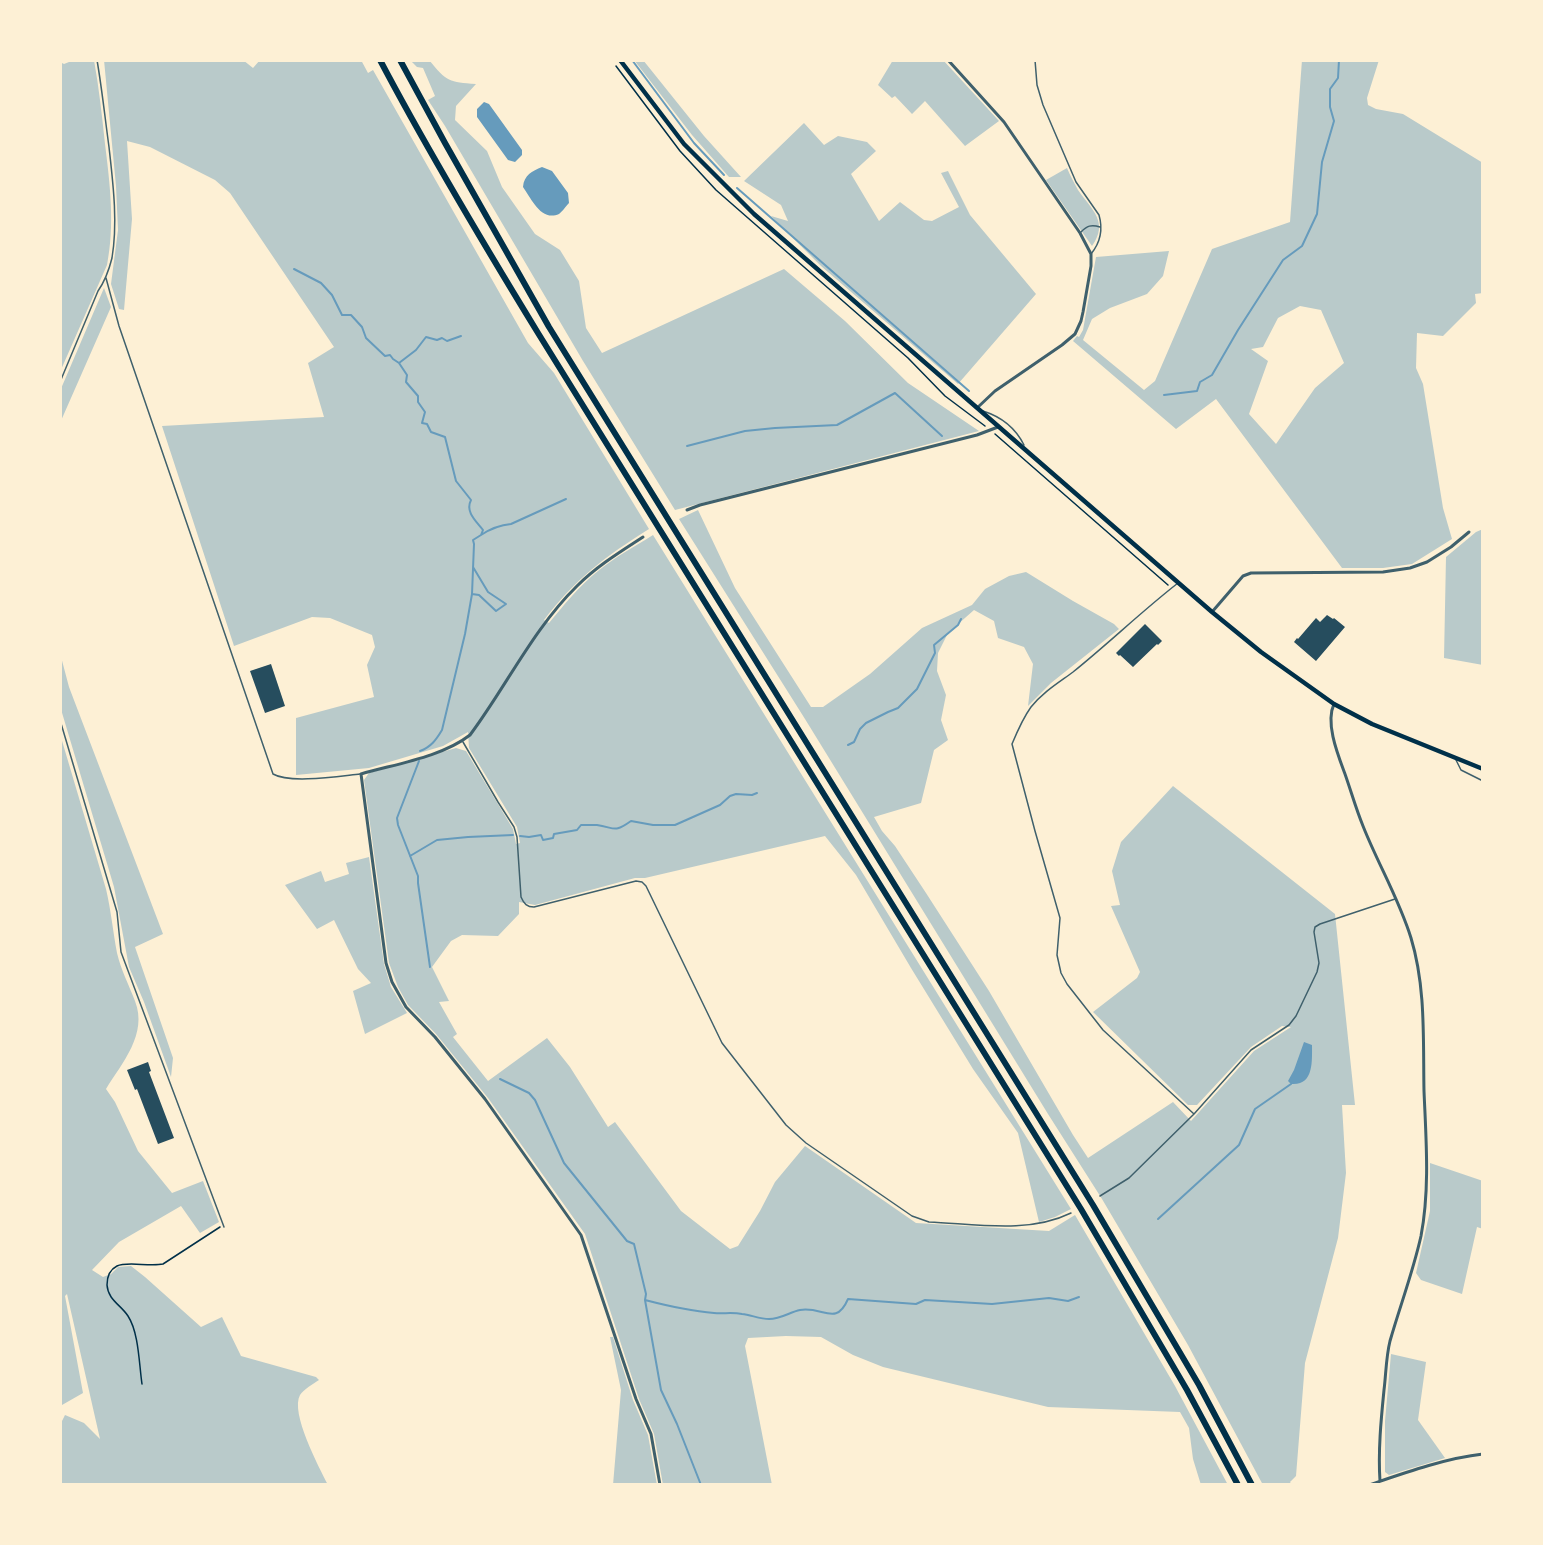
<!DOCTYPE html>
<style>
body{margin:0}
#map{position:relative;width:1543px;height:1545px;overflow:hidden;background:#fdf0d5;font-family:Arial,sans-serif}
canvas{display:block}
.frame{position:absolute;inset:0;border:62px solid #fdf0d5;pointer-events:none}
</style>
<div id="map">
<canvas width="1543" height="1545"></canvas>
<div class="frame"></div>
</div>
<script>
const context = document.querySelector('canvas').getContext('2d');
context.lineJoin = 'round';
function paint(path, color) {
  context.fillStyle = color;
  context.fill(path, 'evenodd');
}
function trace(path, color, width, dash) {
  context.strokeStyle = color;
  context.lineWidth = width;
  context.lineCap = dash ? 'butt' : 'round';
  context.setLineDash(dash || []);
  context.stroke(path);
}
paint(new Path2D(`
 M74,60H94C99,88 102,116 105,144C110,184 115,225 107,265L60,372V62L64,64Z
 M104,60H243L253,68L260,60H361L368,73L373,70L528,343L554,373L649,529C606,556 575,579 544,620L549,623C564,605 579,586 598,571C615,557 634,547 653,535L1071,1209L1055,1217L1039,1222L1018,1133L973,1069L911,968L856,875L825,836L645,878H635L535,905L519,902V914L498,936L462,935L451,941L432,967L449,1001L439,1002L457,1034L453,1037L488,1081L547,1038L570,1067L608,1127L615,1122L681,1211L730,1249L738,1246L760,1211L775,1182L805,1146L916,1223L1049,1231L1075,1215L1175,1386L1228,1485H1201L1193,1459L1189,1428L1180,1412L1048,1407L883,1367L853,1355L821,1337L786,1336L748,1338L745,1346L772,1485H663L654,1434L639,1399L585,1234L488,1098L436,1034L408,1005L398,987L389,963L364,780L369,773L456,748L466,751L513,829L516,844L520,843L517,827L469,748L468,732L443,746L369,768L296,775V718L374,697L367,665L375,647L372,635L330,618L312,617L234,646L162,426L324,417L308,363L334,347L230,193L215,180L150,147L127,141L132,219L124,310L119,309L111,284L118,230L116,186Z
 M410,60H429C447,82 449,82 476,84L456,106L455,120L487,151L502,187L535,234L560,250L579,281L586,328L602,353L784,269L845,321L908,383L979,431L675,510L583,361L445,126L428,100L435,96L423,68L417,67Z
 M634,60H643L704,136L741,177H729L692,135Z
 M893,60H943L999,121L965,146L925,101L912,114L895,96L892,98L878,85Z
 M1302,60H1379L1367,98L1368,105L1376,109L1403,114L1483,163V293L1475,294L1476,303L1443,336L1417,333L1416,368L1423,384L1443,508L1452,539L1412,564L1383,568H1342L1216,399L1176,429L1073,341L1077,336L1079,337L1083,330L1096,257L1169,251L1163,276L1147,294L1110,308L1092,319L1083,340L1144,390L1155,381L1212,249L1290,222ZM1300,306L1321,310L1344,363L1315,388L1276,444L1249,414L1268,361L1251,349L1263,347L1278,318Z
 M804,123L824,145L838,136L867,142L876,151L851,174L879,221L900,202L924,220L932,221L959,207L941,173L948,171L970,215L1036,294L958,384L821,266L771,216L788,221L781,205L744,181Z
 M1067,168C1070,175 1074,183 1078,190C1092,210 1109,222 1092,246L1046,180Z
 M104,288L111,307L60,423V391Z
 M698,510L735,588L811,707H823L870,674L922,628L972,605L985,589L1009,576L1026,572L1073,601L1114,624L1119,629L1051,683L1028,706L1033,664L1024,647L998,638L994,621L974,610L948,633L938,653L937,671L946,695L941,720L948,740L934,750L921,803L874,817L882,831L895,846L926,893L989,991L1073,1135L1088,1158L1173,1102L1191,1121L1254,1051L1291,1027L1282,1026L1251,1047L1197,1105H1188L1093,1012L1137,978L1140,972L1111,906L1120,905L1112,871L1121,842L1173,786L1335,914L1355,1105H1342L1346,1173L1338,1238L1305,1363L1296,1476L1290,1482L1292,1485H1263L1188,1345L1102,1199L1048,1114L805,719L679,519Z
 M1483,529V665L1444,658L1446,557L1476,532Z
 M60,653L69,687L163,934L135,947L173,1058L171,1077L144,1002L129,967L114,887L60,706Z
 M60,734L106,889C111,910 113,932 117,953C121,970 129,985 135,1001C148,1034 122,1063 106,1089L115,1102L138,1151L172,1193L203,1181L219,1222L200,1233L181,1206L119,1242L92,1270L103,1277L111,1274L118,1267L131,1266L145,1277L201,1327L222,1317L241,1356L316,1377L319,1380C313,1384 304,1389 300,1395C290,1413 319,1467 328,1485H60V1425L65,1415L84,1423L100,1439L67,1294L65,1296L83,1393L62,1405L60,1408Z
 M369,857L384,964L391,987L407,1013L365,1034L353,991L371,983L358,969L334,920L317,929L285,885L321,871L325,882L349,874L346,863Z
 M1430,1163L1483,1181V1229L1477,1227L1462,1294L1421,1280L1416,1273L1430,1211Z
 M610,1337H613L633,1400L648,1435L657,1485H613L621,1390Z
 M1391,1354L1426,1362L1418,1420L1445,1458L1389,1475L1385,1472V1421Z`), '#b9caca');
paint(new Path2D(`
 M484,102L489,104L522,150V155L515,162L508,160L477,117V109Z
 M542,167L552,171L568,193L569,203C566,206 562,212 559,214C541,222 531,198 523,187C524,175 532,171 542,167Z
 M1304,1042L1312,1045C1312,1061 1314,1086 1291,1084L1288,1081L1294,1070Z`), '#669bbc');
trace(new Path2D(`
 M632,60L694,143L724,175
 M737,188L969,391
 M294,269L321,283L332,295L342,315H351L362,327L366,338L385,356L390,355L393,359L399,363L407,375L406,382L418,396V402L425,412L422,423L427,424L431,432L445,437L456,481L471,500C465,512 476,521 483,530L481,535L473,540L474,544L472,594L465,634L442,730C436,740 431,747 420,751
 M399,363L416,350L426,337L437,340L442,338L447,341L461,336
 M1164,395L1197,391L1200,382L1212,375L1238,330L1283,260L1302,246L1317,214L1322,162L1334,121L1330,107V89L1338,78L1339,60
 M687,446L745,431L775,428L837,425L895,393L942,436
 M481,535C490,529 500,525 511,524L566,499
 M472,594L479,595L496,611L506,604L488,592L473,567
 M848,745L854,742L860,729L866,723L888,712L898,708L917,689L935,653L934,645L958,625L961,619
 M419,761L397,818L398,825L418,876V883L430,967
 M520,836L529,837L541,835L543,840L553,838L554,834L577,830L581,825C587,825 592,825 597,825C616,828 614,833 631,821L653,825H675L720,805L730,796L736,794L752,795L757,793
 M410,856L437,840L468,837L513,835
 M500,1079L529,1093L535,1100L564,1163L627,1241L634,1244L646,1294L645,1300L661,1390L677,1424L701,1485
 M1158,1219L1239,1145L1255,1109L1291,1084
 M645,1300C668,1306 690,1311 714,1313C723,1314 732,1312 742,1314C751,1315 760,1319 769,1319C781,1319 790,1312 800,1310C823,1306 836,1327 848,1299L916,1304L925,1300L992,1304L1049,1298L1068,1301L1079,1297`), '#669bbc', 2);
paint(new Path2D(`
 M1327,615L1333,619L1334,618L1345,627L1316,661L1294,642L1297,638L1298,639L1316,618L1320,622Z
 M1145,624L1162,641L1158,645L1157,644L1133,667L1120,655L1119,656L1116,653Z
 M271,664L285,706L265,713L250,671Z
 M148,1062L151,1071L149,1072L174,1138L158,1144L137,1089L135,1090L127,1070Z`), '#264d5e');
trace(new Path2D(`
 M616,66L680,151L716,190L908,358L945,396L985,426
 M995,434L1168,585
 M142,1384C139,1364 139,1333 128,1316C121,1305 108,1300 107,1285C107,1277 109,1270 117,1266C127,1261 150,1267 163,1264L220,1227`), '#003049', 1.5);
trace(new Path2D(`
 M1035,60L1037,85L1043,105L1076,182L1099,215C1103,229 1100,243 1091,254
 M1081,232C1087,226 1091,224 1100,227
 M106,278L119,326L273,774C290,784 340,776 360,774
 M60,382L98,291C105,281 109,270 112,258C118,222 113,183 109,147C105,118 102,89 97,60
 M983,411C1002,417 1015,427 1024,445
 M1178,583C1142,611 1109,643 1073,672C1058,683 1043,692 1031,707C1023,718 1017,732 1012,744L1035,831L1060,918L1057,955L1061,973L1067,984L1103,1030L1194,1114
 M60,720L117,912L121,952L224,1227
 M463,742L498,802L514,827L517,837L521,897C524,904 527,907 534,907L636,881L642,882L646,886L722,1043L786,1125L806,1143L912,1216L929,1222C976,1224 1028,1234 1071,1213
 M1456,760L1461,770L1483,781
 M1100,1196L1129,1178L1194,1114L1251,1050L1289,1025L1296,1016L1317,972L1319,963L1314,932L1315,927L1320,924L1395,899`), '#3f606c', 1.5);
trace(new Path2D(`
 M948,60L1004,122L1080,233L1091,254V266L1083,312L1081,321L1075,334L1062,345L995,391L977,408
 M687,510L700,505L977,435L998,427
 M643,537C620,552 597,566 577,586C533,629 506,687 470,735C442,757 395,764 361,774L386,963L392,982L406,1007L435,1037L485,1099L581,1235L636,1399L651,1434L660,1485
 M1212,612L1243,576L1251,573L1383,572L1410,568L1427,562L1451,547L1469,532
 M1334,704C1325,723 1338,755 1345,774C1351,791 1356,809 1363,826C1378,864 1399,899 1411,938C1426,987 1423,1041 1424,1091C1426,1139 1430,1189 1421,1236C1413,1272 1400,1306 1390,1341C1386,1357 1386,1374 1384,1390C1381,1420 1378,1451 1380,1481
 M1369,1485C1404,1473 1446,1458 1483,1454`), '#3f606c', 3);
trace(new Path2D(`
 M620,60L684,144L754,214L1212,612L1261,652L1334,704L1372,724L1483,769`), '#003049', 4.5);
trace(new Path2D(`
 M380,60C429,153 483,243 538,333L1081,1209L1187,1390L1238,1485
 M400,60L445,143L549,327L1093,1205L1199,1385L1252,1485`), '#003049', 6);
</script>
